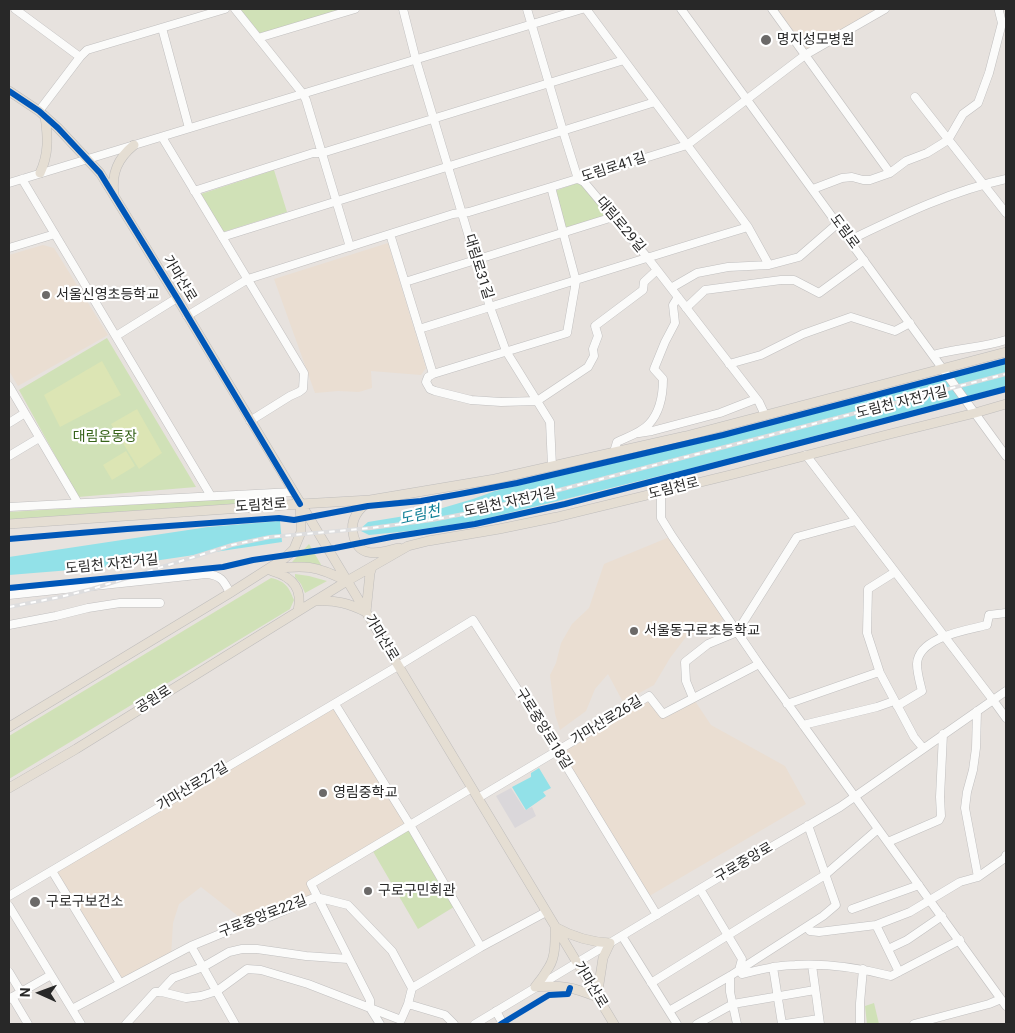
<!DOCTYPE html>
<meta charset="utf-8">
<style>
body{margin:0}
#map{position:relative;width:1015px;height:1033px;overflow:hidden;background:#e7e2de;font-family:Roboto,sans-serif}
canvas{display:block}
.frame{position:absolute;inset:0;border:10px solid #282828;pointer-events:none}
.north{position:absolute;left:15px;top:968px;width:50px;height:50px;-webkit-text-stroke:4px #fff;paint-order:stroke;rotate:272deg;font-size:14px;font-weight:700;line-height:20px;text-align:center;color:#282828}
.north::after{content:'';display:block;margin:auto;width:18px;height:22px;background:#282828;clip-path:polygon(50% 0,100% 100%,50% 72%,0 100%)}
</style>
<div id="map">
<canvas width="1015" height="1033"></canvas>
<div class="frame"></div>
<div class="north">N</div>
</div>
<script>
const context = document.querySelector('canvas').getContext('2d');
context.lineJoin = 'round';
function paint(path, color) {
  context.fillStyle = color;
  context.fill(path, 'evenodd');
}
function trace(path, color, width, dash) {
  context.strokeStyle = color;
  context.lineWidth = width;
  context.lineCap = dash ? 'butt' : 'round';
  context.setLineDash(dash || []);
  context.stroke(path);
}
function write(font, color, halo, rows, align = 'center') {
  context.font = font + ' Roboto,"Noto Sans KR",sans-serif';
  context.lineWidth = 4.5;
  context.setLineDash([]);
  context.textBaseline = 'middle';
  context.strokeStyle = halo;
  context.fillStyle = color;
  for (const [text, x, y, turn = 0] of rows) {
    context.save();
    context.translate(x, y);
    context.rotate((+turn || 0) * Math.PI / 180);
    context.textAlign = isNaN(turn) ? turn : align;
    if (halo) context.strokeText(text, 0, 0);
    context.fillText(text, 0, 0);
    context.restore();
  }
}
paint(new Path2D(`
 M511,788L525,810L532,807L536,816L515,828L496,796Z`), '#dad7da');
paint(new Path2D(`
 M773,9H879L805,52Z
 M388,243L426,368L421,375L371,371L372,388L359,392L338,391L315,393L274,279Z
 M43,245L54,248L108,335L18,386L9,371V255Z
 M672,536L727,618L686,637L670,658L654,685L623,702L608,674L595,689L586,711L560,730L555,714L550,675L556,663L561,643L572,624L589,608L604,564Z
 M649,696L663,714L693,698L711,725L785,766L806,804L646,898L557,751Z
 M335,704L410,825L311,884L316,897L247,923L201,887L179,904L173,923L171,956L120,983L52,871Z`), '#eaded2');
paint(new Path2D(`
 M240,9H343L260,34Z
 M274,170L287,212L223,232L201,194Z
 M577,183L582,184L608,215L565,228L555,191Z
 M107,338L196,487L78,497L19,390Z
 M275,496V503L9,522V512Z
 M309,544L323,568L306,563L292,562Z
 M295,574L309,576L327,581L305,593L301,584L295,577Z
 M271,578C285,581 289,587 294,600L290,609L9,779V736Z
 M410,825L457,905L418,929L371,848Z
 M874,1003L879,1024H867L865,1006Z`), '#d0e1b7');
paint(new Path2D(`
 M102,361L121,395L60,427L44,395Z
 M137,409L162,453L139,469L111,424Z
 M126,451L135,466L112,480L103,465Z`), '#dce5b4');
paint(new Path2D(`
 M1006,364V386L684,470L476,521L409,531L369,535L359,530L368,522L429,512L473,499L495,491L721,438Z
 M280,521L282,542L120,566L9,575V557L208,527Z
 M539,768L551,788L543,792L546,796L526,810L512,787L531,777V773Z`), '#92e1e8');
const minor = new Path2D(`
 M15,9L80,57
 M235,9L303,94L306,100L350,247
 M403,9L416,60L490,307L506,351L550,422L552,466
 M527,9L563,131L578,179L584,182L647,257L759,402L765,415
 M586,9L748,227L769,265L799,257L837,224
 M681,9L1006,456
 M772,9L890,173
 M162,28L189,128
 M258,38L355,9
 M915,97L1006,213
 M39,111L80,57L87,50L225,9
 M162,137L304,373L303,389L299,392L290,396L250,421
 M22,179L211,496
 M9,183L582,9
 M813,189L842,178L852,177L863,180H870L890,173L906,161L927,153L948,140L963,114L978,103L989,73L1002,23L999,11V9
 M194,191L313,153H322L624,60
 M390,234L433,374L567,333L576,281L551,187
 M222,237L655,102
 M850,240C900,216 951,191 1006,179
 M9,248L55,234
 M405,282L613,217
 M671,288L697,273L728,267L769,265
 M686,308L705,290L781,280H794L819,293L864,260
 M187,316L248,279L453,214L469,212L551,187L687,145L805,55L885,9
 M419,329C529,295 638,260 748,227
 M116,336L177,298
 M933,355C957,348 982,348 1006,340
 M729,364L761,355L803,334L851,317L895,331L910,323
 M433,374L428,377L426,382L430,389L435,391L471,400L501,402L537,401L588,367L594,356L593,349L598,336L595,326L643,290L644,282L657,270
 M9,386L78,503
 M9,423L25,413
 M639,433L652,431L720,413L756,399
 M614,452L617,442C627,437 641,433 649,424C660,412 663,395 663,379L654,369L665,342L675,323L673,305L678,297
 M806,455L993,700L1006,718
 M9,456L39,438
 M661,492V518L672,536L759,664L1006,1006
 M9,507L293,492
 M895,572L868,589L867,633L880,673L914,737L923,748
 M9,595L206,574C221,575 224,581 230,593
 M9,625L56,616L88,608L120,603H160
 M693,698L686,681L685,662L708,644L737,632L797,537L856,521
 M335,704L410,825L481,947
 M787,704L879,672
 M897,706L922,691C920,683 917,673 917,664C918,637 967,630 987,625L989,615L1006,613
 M977,711L976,748L973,770L967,792L965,808L978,877
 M803,725L877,707L894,701
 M478,798L649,696L663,714L759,664
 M888,842L939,820L941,816L940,797L943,734
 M52,871L120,983
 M700,889L742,959L739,970L742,974C759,970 777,965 795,965C829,963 859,968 891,976L960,940
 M9,896L398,666L473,620L557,751L657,915
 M9,906L81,1024
 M852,909L919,885
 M876,925L899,972
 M807,927L810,931L819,932L876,925L910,912L960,882L978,877L1005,858L1006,855
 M622,936L677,1024
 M191,946L235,1024
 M888,949L907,940L942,916
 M812,965L820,1024
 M773,967L782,1024
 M9,972L21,992
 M730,976V992L737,1024
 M651,983L825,875L878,829
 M412,988L481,947L546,912
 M160,992L173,978L203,967L229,952L242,949H257L306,956L348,959
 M12,997L28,1024
 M9,999L51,975
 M408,1004L445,1015L454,1024
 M72,1009L191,946L247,923L269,917L316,897L348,905L392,951L412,988L408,1004L401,1020L308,984L261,970L247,969L217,991L201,996L186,998L162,992H155L126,1024
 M496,1011L503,1024
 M669,1011L730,976L823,916L836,905L808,825
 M380,1024L370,1008V1000L311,884L472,788
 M475,1024L718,878L840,807L1006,691
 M697,1024L733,1004L815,990
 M785,1024L819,1019
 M860,1024V1003L863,969
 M914,1024L989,1004L1001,999`);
const major = new Path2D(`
 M9,91L39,111L58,128L100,173L177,298L614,1024
 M40,173C49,154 48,137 45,116
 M114,194C111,173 118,158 134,145
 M370,500C365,504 359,509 356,515C349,526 353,548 367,552C378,555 389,550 399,548
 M9,524L300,504L370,500L495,479L686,436L1006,352
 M270,569C304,565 316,565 346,581
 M272,571C293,577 303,589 298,611
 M316,601C335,600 349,603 366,612L370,573L372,567
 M9,727L230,593L285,558L294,549L301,532V522L300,507
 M9,788L76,749L347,581L408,546L428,541L499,529L557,517L734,474L890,434L975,413L1006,404
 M555,927C573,937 590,942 610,943L603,958L597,997C573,987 562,985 535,987C540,981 545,974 549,967C556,956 555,940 555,927Z`);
trace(minor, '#c0bfbf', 9);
trace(major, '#bfbdbc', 10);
trace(minor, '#fbfbfa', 8);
trace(major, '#e5ded3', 9);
const rail = new Path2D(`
 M9,607L60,597L92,589L232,545L270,537L371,528L432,520L474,512L1006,374`);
trace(rail, '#ddddde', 4);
trace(rail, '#fff', 2, [5.5]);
trace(new Path2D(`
 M9,91L39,111L58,128L100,173L177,298L300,504
 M9,539L127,529L279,518L294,520L368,506L421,501L460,494L517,483L723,435L1006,361
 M9,588L223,567L253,560L335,548L391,537L475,524L565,504L781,448L1006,389
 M501,1024L549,995L568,994L570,988`), '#0057b8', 6);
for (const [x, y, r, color] of [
 [766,40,6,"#6b6968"],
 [46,295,5,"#6b6968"],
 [634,631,5,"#6b6968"],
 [323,793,5,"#6b6968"],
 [368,891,5,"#6b6968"],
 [35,902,6,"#6b6968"]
]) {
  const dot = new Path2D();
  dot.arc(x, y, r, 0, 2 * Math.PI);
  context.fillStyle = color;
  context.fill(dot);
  trace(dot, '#fff', 2);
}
write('14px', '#282828', '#fff', [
 ["명지성모병원",777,40],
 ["서울신영초등학교",56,295],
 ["서울동구로초등학교",644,631],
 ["영림중학교",333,793],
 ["구로구민회관",378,891],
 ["구로구보건소",46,902]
], 'left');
write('14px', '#282828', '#fff', [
 ["도림로41길",614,168,-18],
 ["대림로29길",620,225,50],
 ["도림로",844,232,54],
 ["대림로31길",478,267,73],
 ["가마산로",179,279,59],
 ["도림천 자전거길",902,403,-14],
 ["도림천로",674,489,-14],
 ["도림천 자전거길",510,503,-12],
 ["도림천로",261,506,-4],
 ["도림천 자전거길",112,565,-6],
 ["가마산로",381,638,59],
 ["공원로",154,700,-32],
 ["가마산로26길",607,721,-31],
 ["구로중앙로18길",543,729,58],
 ["가마산로27길",193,787,-31],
 ["구로중앙로",744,863,-30],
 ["구로중앙로22길",263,917,-21],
 ["가마산로",590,985,59]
]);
write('14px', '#36631a', '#fff', [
 ["대림운동장",105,437]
]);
write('italic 15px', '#0f7f96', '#fff', [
 ["도림천",420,516,-13]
]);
</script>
